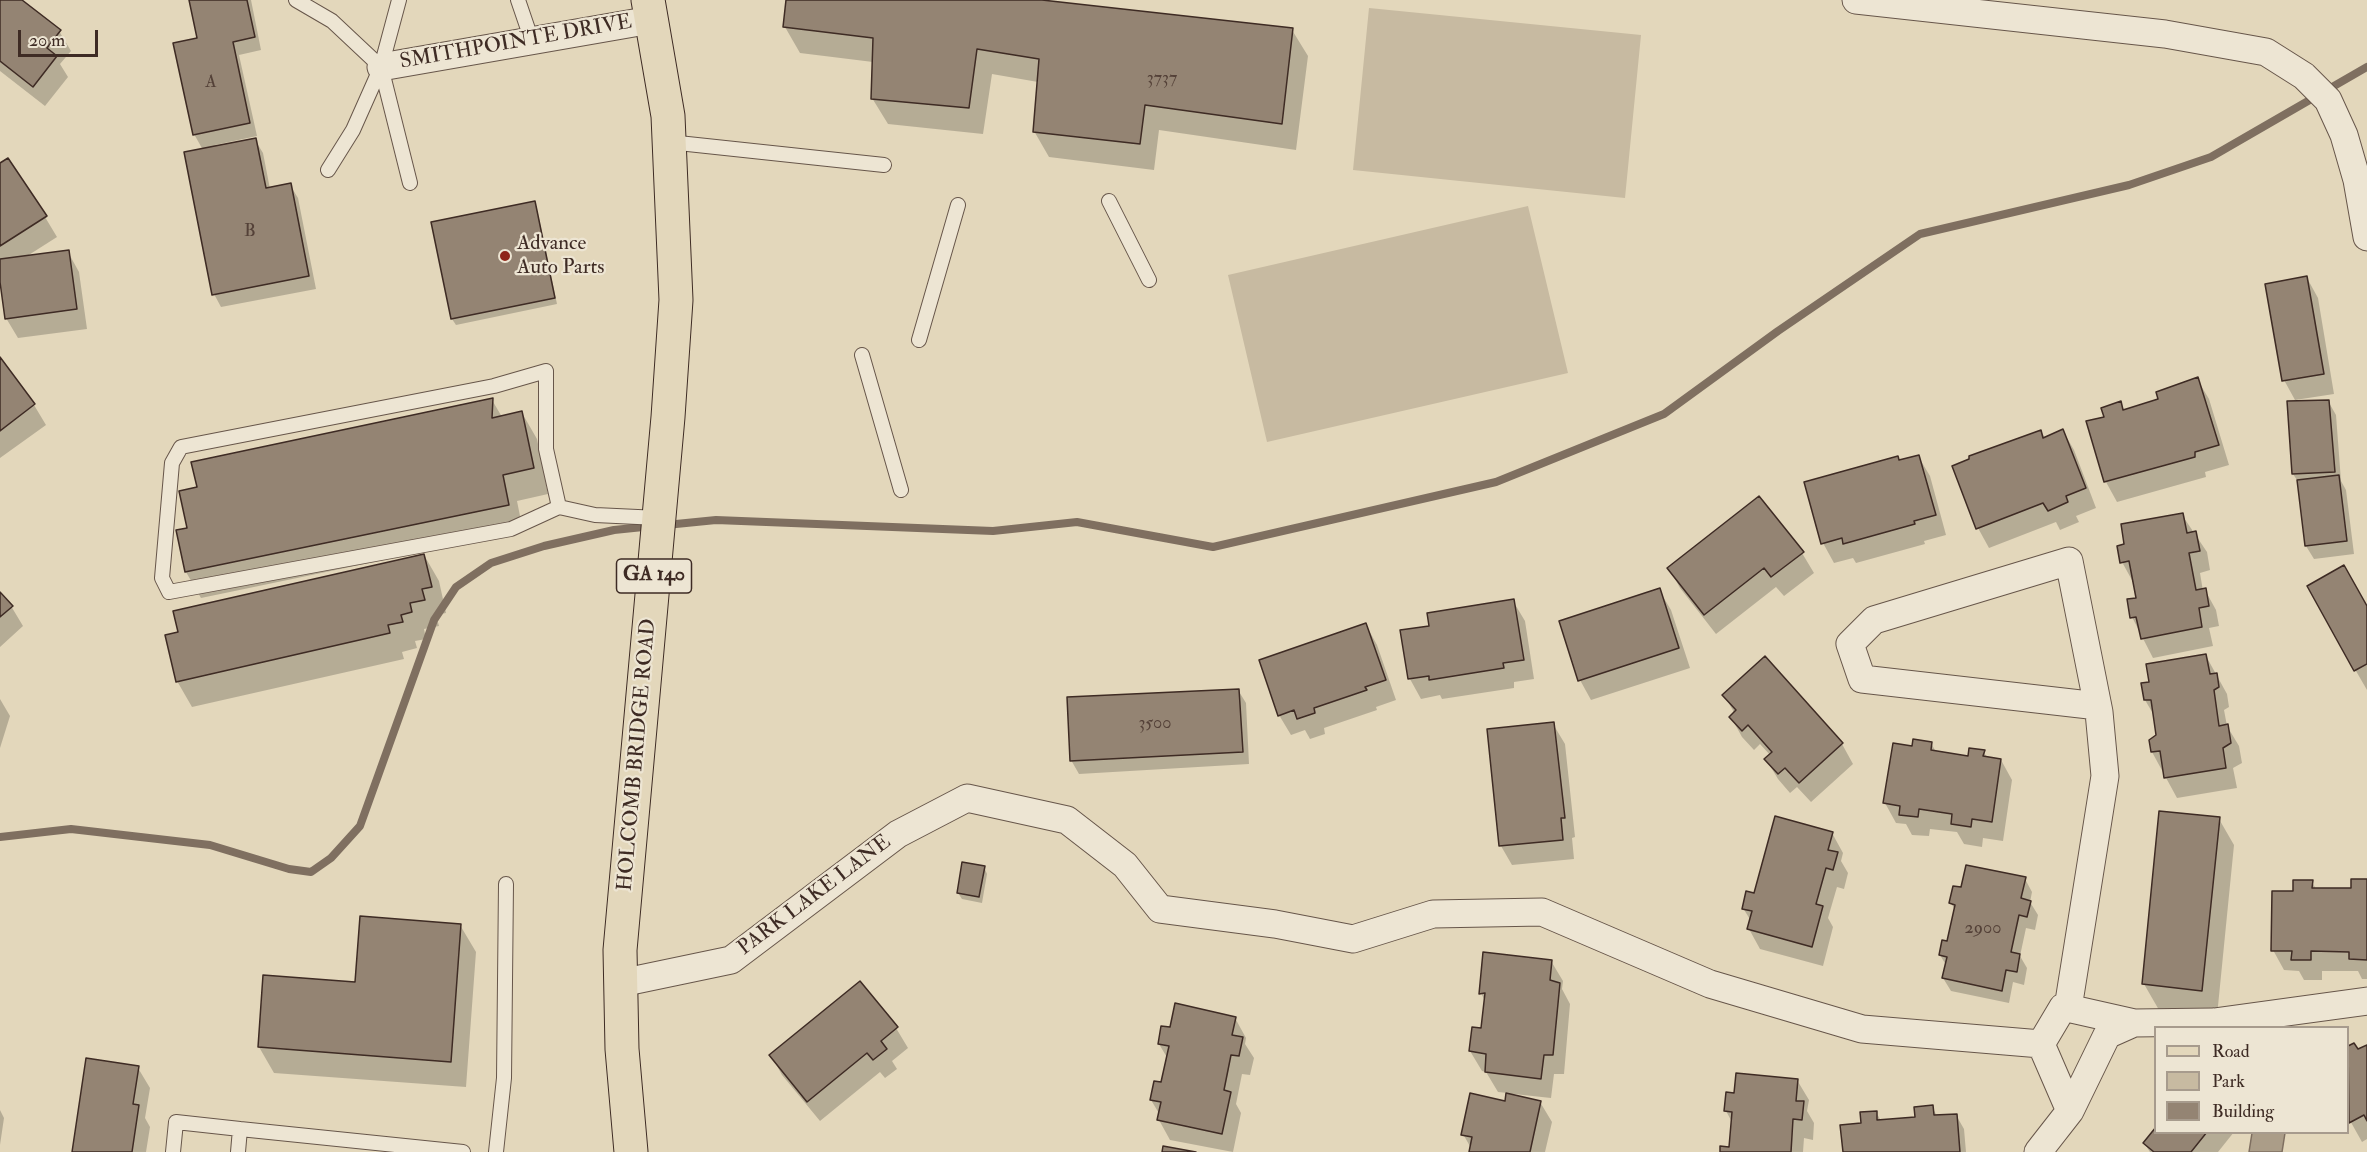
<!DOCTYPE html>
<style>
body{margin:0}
#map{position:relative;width:2367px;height:1152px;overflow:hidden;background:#e3d7bb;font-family:"IM FELL Double Pica",serif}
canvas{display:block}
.legend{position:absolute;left:2154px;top:1026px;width:195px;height:108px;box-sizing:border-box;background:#ede5d3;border:2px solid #a79b8d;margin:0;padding:8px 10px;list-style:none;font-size:18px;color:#3e2b24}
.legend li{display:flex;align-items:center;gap:12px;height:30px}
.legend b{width:30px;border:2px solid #a79b8d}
.scale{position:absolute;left:18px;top:30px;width:80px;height:27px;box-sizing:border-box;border:3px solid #3e2b24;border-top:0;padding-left:8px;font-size:18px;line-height:21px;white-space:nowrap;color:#3e2b24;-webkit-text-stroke:4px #ede5d3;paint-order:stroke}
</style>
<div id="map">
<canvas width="2367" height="1152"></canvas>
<ul class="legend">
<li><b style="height:8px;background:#e3d7bb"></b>Road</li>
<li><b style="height:16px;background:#c7baa1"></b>Park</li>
<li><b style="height:16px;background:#948473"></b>Building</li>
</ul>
<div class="scale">20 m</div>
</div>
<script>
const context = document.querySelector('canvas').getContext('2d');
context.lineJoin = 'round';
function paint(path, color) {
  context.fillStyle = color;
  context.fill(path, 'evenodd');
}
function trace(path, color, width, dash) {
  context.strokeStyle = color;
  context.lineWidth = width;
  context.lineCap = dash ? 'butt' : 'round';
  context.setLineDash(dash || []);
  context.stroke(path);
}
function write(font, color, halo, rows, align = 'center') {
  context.font = font + ' "IM FELL Double Pica",serif';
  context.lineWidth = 4.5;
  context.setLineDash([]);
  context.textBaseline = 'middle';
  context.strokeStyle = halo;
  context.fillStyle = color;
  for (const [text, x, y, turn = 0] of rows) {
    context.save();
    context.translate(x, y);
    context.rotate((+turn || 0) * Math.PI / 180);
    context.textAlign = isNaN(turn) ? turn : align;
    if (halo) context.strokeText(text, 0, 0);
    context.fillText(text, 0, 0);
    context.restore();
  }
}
paint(new Path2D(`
 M1369,8L1641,35L1625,198L1353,170Z
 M1528,206L1568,373L1267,442L1228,275Z`), '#c7baa1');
const water = new Path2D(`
 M2252,1133H2285L2282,1152H2249Z`);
paint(water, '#ab9d88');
trace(water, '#7f6f60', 1.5);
paint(new Path2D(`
 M0,0H20L59,31L71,51L60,64L68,77L45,106L0,71Z
 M191,0H251L261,50L239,55L257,136L215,145V147L255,140L263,153L270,189L290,185L298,198L316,289L221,307L214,294L203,150L194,134L199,39Z
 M787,0H1021L1292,30L1308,56L1296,150L1159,130L1154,170L1049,157L1034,131L1038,82L992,74L983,134L888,124L872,98L873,62L800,53L785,27Z
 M0,165L45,217L57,237L24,258L68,252L79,272L87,329L18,338L6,318L0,273Z
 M534,203L537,209L557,304L456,325L452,319Z
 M2307,278L2318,298L2334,394L2295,400L2284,380Z
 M0,360L34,405L46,425L0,458Z
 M2197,379L2209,399L2229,465L2205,472L2206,477L2117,502L2106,482L2088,422L2106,418L2120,402L2125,411L2160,400Z
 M492,400L502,417L522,413L537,439L548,494L517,501L523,531L201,598L186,572L178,531L189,529Z
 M2328,401L2336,415L2341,481L2346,490L2354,554L2314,559L2306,546L2299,483L2293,474Z
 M2041,431L2045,438L2063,431L2074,450L2096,508L2076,516L2079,522L2060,530L2056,522L1989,548L1978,528L1971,460Z
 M1918,456L1930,476L1946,535L1924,541L1925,544L1856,563L1853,558L1834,563L1823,543L1899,462Z
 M2182,515L2207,552L2210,570L2200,573L2203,591L2205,590L2216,610L2219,626L2209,628L2213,646L2153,658L2132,617L2138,599L2133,582L2122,562Z
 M1802,553L1814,573L1784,596L1776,587L1716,634L1680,588L1669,568Z
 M424,555L439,581L446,613L436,615L439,626L424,629L426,639L415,641L417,648L402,652L404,659L192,707L177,681Z
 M2309,587L2367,608V690L2356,671Z
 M1659,590L1671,610L1690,668L1591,700L1580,680Z
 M0,594L11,606L23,626L0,647Z
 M1513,601L1525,621L1534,679L1514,682V688L1442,699L1440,695L1421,699L1410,679L1402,631L1430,627Z
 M1366,625L1377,645L1396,700L1376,707L1377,710L1324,728L1325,734L1310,739L1305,730L1291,735L1279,715Z
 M2206,656L2227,694L2229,707L2224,710L2227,726L2239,746L2242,763L2233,768L2237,788L2177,798L2152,752L2150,740L2158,736L2155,717L2145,700L2151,684Z
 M1765,658L1842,744L1853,764L1811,802L1797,787L1790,793L1778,779L1766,759L1771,756L1760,744L1754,750L1742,737L1731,717L1735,714L1724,695Z
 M1238,690L1246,703L1249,764L1079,774L1071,760Z
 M0,699L10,716L0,748Z
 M1553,724L1565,744L1575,837L1572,838L1574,859L1512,865L1501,846Z
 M1931,743L1936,752L1969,757L1984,752L1987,758L2001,760L2012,780L2003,841L1983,838L1982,847L1964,844L1957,832L1930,829L1929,836L1912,835L1906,824L1896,823L1885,803L1913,747Z
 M2219,819L2234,845L2217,1016L2159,1010L2144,984Z
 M1832,833L1843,853L1841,861L1848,873L1844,889L1837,887L1828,918L1833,927L1823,966L1760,949L1749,929L1751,921L1743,908L1755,895Z
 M984,867L987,874L982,903L962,899L958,893Z
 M2025,879L2032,892L2030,902L2038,915L2035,930L2026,928L2020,956L2027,968L2024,985L2013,982L2009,1003L1951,991L1943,978L1946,965L1940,955L1948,943L1955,910L1951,903Z
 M2367,880V979H2362L2358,971H2322V980H2304L2299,971L2284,970L2273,950L2294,893L2312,882L2316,889L2352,890Z
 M460,925L476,952L466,1087L274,1073L259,1047L356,984Z
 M1551,961L1563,981L1562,989L1570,1004L1564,1074H1554L1551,1098L1514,1094L1513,1096L1540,1102L1552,1122L1545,1152H1470L1471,1148L1463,1134L1506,1103L1508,1093L1498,1092L1486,1072L1482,1071L1470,1051L1482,1030L1485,1001L1481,993Z
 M1235,1018L1246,1038L1245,1044L1254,1058L1250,1075L1242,1074L1236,1104L1241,1113L1233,1152L1170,1140L1159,1120L1160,1115L1151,1100L1162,1084L1168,1059L1159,1044L1171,1029Z
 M896,1028L908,1048L892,1061L897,1069L885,1078L880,1072L820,1121L782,1075L771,1055Z
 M2354,1044L2357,1051L2367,1046V1139L2362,1142L2348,1117V1048Z
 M138,1068L150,1088L145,1118L150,1127L146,1152H73Z
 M1797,1080L1809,1100L1807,1111L1814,1123L1813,1140L1804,1138L1803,1152H1721L1730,1149L1732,1122L1726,1111L1736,1095Z
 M1932,1107L1937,1116L1956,1115L1964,1129L1966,1152H1844L1863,1124L1876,1112L1881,1121L1916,1118Z
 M0,1110L4,1118L0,1145Z
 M2156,1132H2234L2218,1152H2150L2144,1143Z`), '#0003');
trace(new Path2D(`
 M666,525L716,520L993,531L1077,522L1213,547L1496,482L1664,414L1778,331L1920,234L2129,185L2211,157L2367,67
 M0,837L71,829L210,845L289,869L311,872L331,858L360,826L434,620L456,587L491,563L544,546L614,530L653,526`), '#7f6f60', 8);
const building = new Path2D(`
 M0,0H22L61,30L47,48L57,56L33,87L0,61Z
 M189,0H247L255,37L233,42L250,123L193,135L173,43L197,38Z
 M786,0H1042L1293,28L1282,124L1145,105L1140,144L1033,132L1039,59L977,49L969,108L871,99L873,38L783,27Z
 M256,138L266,188L291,183L309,276L212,295L184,152Z
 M8,158L47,216L0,246V163Z
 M535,201L555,298L451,319L431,222Z
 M69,250L77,309L5,319L0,282V259Z
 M2307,276L2324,374L2282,381L2265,284Z
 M0,357L35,404L0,431Z
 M2198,377L2219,445L2195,452V457L2104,482L2086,421L2104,417L2101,408L2121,401L2123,410L2158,399L2156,392Z
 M493,398L492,418L522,411L534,468L503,475L509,505L185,572L176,530L187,528L179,491L197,487L191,462Z
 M2329,400L2335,472L2292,474L2287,401Z
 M2063,429L2086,488L2066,496L2068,502L2048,511L2043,503L1976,529L1952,466L1969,459V456L2041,430L2043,438Z
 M1919,455L1936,515L1914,521L1915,524L1843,544L1842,538L1821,544L1804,482L1898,456L1899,460Z
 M2339,475L2347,541L2305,546L2297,480Z
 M1759,496L1804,552L1771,577L1764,568L1704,615L1667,568Z
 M2183,513L2187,533L2196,531L2200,551L2189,553L2196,590L2206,588L2209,606L2199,608L2202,627L2141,639L2136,617L2130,618L2127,599L2136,598L2129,561L2120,563L2117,546L2124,544L2121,524Z
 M424,554L432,587L422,589L425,600L410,603L412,612L401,615L403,622L388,625L390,633L176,682L165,635L178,632L173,611Z
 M2344,565L2367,606V664L2354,671L2307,586Z
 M1660,588L1679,648L1578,681L1559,621Z
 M0,592L13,606L0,617Z
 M1514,599L1524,660L1503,663L1504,668L1429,680V676L1408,679L1400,630L1429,626L1427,613Z
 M1366,623L1386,680L1365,687L1367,690L1314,708L1315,713L1297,719L1294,710L1278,716L1259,660Z
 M2206,654L2210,674L2217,673L2219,687L2214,690L2219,726L2228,724L2231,743L2223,748L2226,768L2164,778L2160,751L2151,752L2149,740L2156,735L2151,700H2144L2141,683L2149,682L2146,664Z
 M1765,656L1843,743L1799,783L1785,768L1778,774L1764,759L1772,752L1748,725L1742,731L1729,717L1736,710L1722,695Z
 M1239,689L1243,752L1070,761L1067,697Z
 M1554,722L1565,818H1561L1563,840L1499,846L1487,729Z
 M1913,739L1932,742L1931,750L1968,756L1969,748L1985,750L1983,756L2001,759L1992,822L1972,819L1971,827L1951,824L1952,814L1919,809L1918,817L1899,815L1900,806L1883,803L1893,743L1912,746Z
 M2159,811L2220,817L2202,991L2142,984Z
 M1775,816L1833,832L1828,850L1838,852L1833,870L1826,868L1816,904L1823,906L1812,947L1747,929L1752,911L1742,909L1746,891L1754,893Z
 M962,862L985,866L979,897L957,893Z
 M1966,865L2026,877L2021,898L2031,901L2027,917L2019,915L2011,952L2020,954L2017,972L2006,970L2002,991L1942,978L1947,957L1939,955L1942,940L1947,941L1955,905L1949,903L1953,886L1961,887Z
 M2351,879H2367V960L2349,959V952L2311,951V960H2291L2292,951H2271L2272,891H2293V880H2313L2312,888H2351Z
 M360,916L461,924L451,1062L258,1047L263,975L355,982Z
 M1483,952L1552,960L1550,980L1560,983L1553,1055H1544L1541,1079L1485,1072L1486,1054L1469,1051L1472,1027L1481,1028L1485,993L1479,994Z
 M860,981L898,1027L881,1041L887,1049L873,1060L867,1053L807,1102L769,1055Z
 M1175,1003L1236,1017L1232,1035L1243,1037L1239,1056L1231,1055L1224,1090L1231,1092L1222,1134L1157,1120L1161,1102L1150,1100L1154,1081L1161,1082L1169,1046L1158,1044L1161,1026L1170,1027Z
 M2354,1043L2358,1049L2367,1045V1121L2364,1115L2349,1123L2348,1046Z
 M86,1058L139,1066L133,1104L139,1105L132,1152H72Z
 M1736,1073L1798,1079L1796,1101H1804L1802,1120L1793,1119L1791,1152H1720V1146L1729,1147L1732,1112L1724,1111L1726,1092L1734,1093Z
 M1470,1093L1505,1101L1506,1093L1541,1101L1530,1152H1469L1472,1137L1461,1135Z
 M1933,1105L1934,1115L1957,1114L1960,1152H1843L1840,1125L1861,1123L1860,1112L1877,1111V1120L1915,1117L1914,1107Z
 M2156,1127V1132H2207L2191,1152H2154L2143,1143Z
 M1163,1146L1196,1152H1162Z`);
paint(building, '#948473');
trace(building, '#3e2b24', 1.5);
const lane = new Path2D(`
 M296,0L332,21L381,67L410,183
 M518,0L532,41
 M669,142L884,165
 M328,170L353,130L381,67L399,0
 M1109,201L1149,280
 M919,340L958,205
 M862,355L901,490
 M559,507L511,529L169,592L162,578L172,463L181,447L494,386L546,371V449L559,507L595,515L659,518
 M173,1152L176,1122L240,1129
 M238,1152L240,1129L463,1152
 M496,1152L504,1078L506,884`);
const street = new Path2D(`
 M1856,0L2165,34L2266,52L2304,76L2328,100L2344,135L2357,180L2367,237
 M381,67L651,20
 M621,983L731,960L898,834L967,798L1067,820L1125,865L1160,909L1275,924L1353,939L1433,914L1542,912L1710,984L1862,1029L2041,1044
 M2068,1008L2105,776L2099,712L2069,561L1874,620L1850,644L1862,679L2098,706
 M2070,1111L2041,1044L2063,1007L2134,1023
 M2038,1152L2070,1111L2107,1035L2134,1023L2214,1022L2367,1001`);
const primary = new Path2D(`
 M631,1152L622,1049L620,950L668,417L676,300L668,116L648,0`);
trace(lane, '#67564a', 16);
trace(street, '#67564a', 29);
trace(primary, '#3e2b24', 35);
trace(lane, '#ede5d3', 14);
trace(street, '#ede5d3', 27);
trace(primary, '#e3d7bb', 33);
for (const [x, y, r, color] of [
 [505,256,6,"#8f2418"]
]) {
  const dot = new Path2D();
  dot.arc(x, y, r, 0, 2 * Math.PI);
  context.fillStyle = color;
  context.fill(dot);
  trace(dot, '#ede5d3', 2);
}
write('18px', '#544138', null, [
 ["3737",1162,79],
 ["A",211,83],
 ["B",250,232],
 ["3500",1155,724],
 ["2900",1983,929]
]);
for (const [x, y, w] of [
 [654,576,75]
]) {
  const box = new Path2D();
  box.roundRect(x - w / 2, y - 17, w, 34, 4.5);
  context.fillStyle = '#ede5d3';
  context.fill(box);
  trace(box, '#3e2b24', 1.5);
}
write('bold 20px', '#3e2b24', null, [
 ["GA 140",654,576]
]);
write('21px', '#3e2b24', '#ede5d3', [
 ["SMITHPOINTE DRIVE",516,43,-10],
 ["HOLCOMB BRIDGE ROAD",638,755,-85],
 ["PARK LAKE LANE",815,896,-37]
]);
write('21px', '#3e2b24', '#ede5d3', [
 ["Advance",517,244],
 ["Auto Parts",517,268]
], 'left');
</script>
